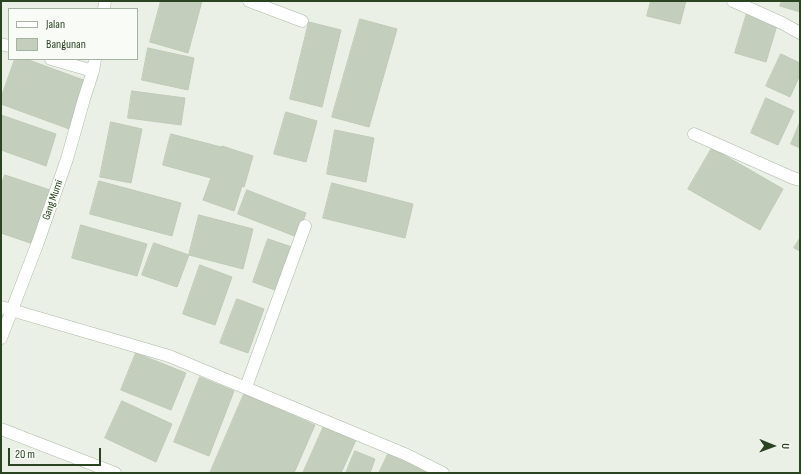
<!DOCTYPE html>
<style>
body{margin:0}
#map{position:relative;width:801px;height:474px;overflow:hidden;background:#eaf0e5;font-family:"Sofia Sans Condensed",sans-serif}
canvas{display:block}
.frame{position:absolute;inset:0;border:2px solid #2a4422;pointer-events:none}
.legend{position:absolute;left:8px;top:8px;width:130px;height:52px;box-sizing:border-box;background:#f9fbf7;border:1px solid #a6b2a2;margin:0;padding:5px 7px;list-style:none;font-size:12px;color:#2a4422}
.legend li{display:flex;align-items:center;gap:8px;height:20px}
.legend b{width:20px;border:1px solid #a6b2a2}
.north{position:absolute;left:753px;top:426px;width:40px;height:40px;-webkit-text-stroke:3px #f9fbf7;paint-order:stroke;rotate:91deg;font-size:11px;font-weight:700;line-height:16px;text-align:center;color:#2a4422}
.north::after{content:'';display:block;margin:auto;width:14px;height:18px;background:#2a4422;clip-path:polygon(50% 0,100% 100%,50% 72%,0 100%)}
.scale{position:absolute;left:8px;top:448px;width:93px;height:18px;box-sizing:border-box;border:2px solid #2a4422;border-top:0;padding-left:5px;font-size:12px;line-height:14px;white-space:nowrap;color:#2a4422;-webkit-text-stroke:3px #f9fbf7;paint-order:stroke}
</style>
<div id="map">
<canvas width="801" height="474"></canvas>
<div class="frame"></div>
<ul class="legend">
<li><b style="height:5px;background:#fff"></b>Jalan</li>
<li><b style="height:11px;background:#c4cebd"></b>Bangunan</li>
</ul>
<div class="north">U</div>
<div class="scale">20 m</div>
</div>
<script>
const context = document.querySelector('canvas').getContext('2d');
context.lineJoin = 'round';
function paint(path, color) {
  context.fillStyle = color;
  context.fill(path, 'evenodd');
}
function trace(path, color, width, dash) {
  context.strokeStyle = color;
  context.lineWidth = width;
  context.lineCap = dash ? 'butt' : 'round';
  context.setLineDash(dash || []);
  context.stroke(path);
}
function write(font, color, halo, rows, align = 'center') {
  context.font = font + ' "Sofia Sans Condensed",sans-serif';
  context.lineWidth = 3.5;
  context.setLineDash([]);
  context.textBaseline = 'middle';
  context.strokeStyle = halo;
  context.fillStyle = color;
  for (const [text, x, y, turn = 0] of rows) {
    context.save();
    context.translate(x, y);
    context.rotate((+turn || 0) * Math.PI / 180);
    context.textAlign = isNaN(turn) ? turn : align;
    if (halo) context.strokeText(text, 0, 0);
    context.fillText(text, 0, 0);
    context.restore();
  }
}
const building = new Path2D(`
 M161,1H202L188,53L150,42Z
 M651,1H686L680,24L647,16Z
 M782,1H800V12L780,6Z
 M747,13L778,22L766,62L735,53Z
 M360,19L397,29L369,127L332,117Z
 M309,22L341,30L322,107L290,99Z
 M148,48L194,58L188,90L142,80Z
 M781,54L800,63V75L790,97L766,86Z
 M15,59H26L89,82L72,130L1,104V98Z
 M132,91L185,98L181,125L128,118Z
 M766,98L794,111L778,145L751,133Z
 M286,112L317,121L306,162L274,154Z
 M1,115L56,134L46,166L1,150Z
 M111,122L142,129L131,183L100,177Z
 M800,122V148L791,144Z
 M335,130L374,138L366,182L327,174Z
 M171,134L221,147L222,146L253,156L244,187L242,186L234,211L203,200L211,178L163,165Z
 M712,148L783,189L760,230L688,189Z
 M5,175L53,191L36,245L1,233V186Z
 M99,181L181,203L172,236L90,214Z
 M332,183L413,204L405,238L323,218Z
 M247,190L306,213L297,237L238,214Z
 M199,215L253,229L243,269L189,255Z
 M81,225L147,244L137,276L72,258Z
 M800,238V251L794,248Z
 M268,239L295,248L280,292L253,282Z
 M154,243L189,255L177,287L142,275Z
 M200,265L232,277L215,325L183,314Z
 M237,299L264,309L248,353L220,343Z
 M136,353L186,373L171,410L121,390Z
 M200,377L234,391L209,456L174,442Z
 M244,394L315,425L294,473H210Z
 M122,401L172,424L156,462L105,438Z
 M324,426L356,440L341,473H303Z
 M355,451L375,459L370,473H346Z
 M389,452L427,471L426,473H379Z`);
paint(building, '#c4cebd');
trace(building, '#becab7', 1);
const minor = new Path2D(`
 M249,1L302,21
 M733,1L782,23L800,33
 M104,9L105,1
 M1,44L9,46
 M51,59L93,71
 M694,134L793,178L800,180
 M1,307L169,356L407,455L443,473
 M1,338L37,245L67,159L84,99L93,71L95,59
 M246,387L305,226
 M1,429L115,473`);
trace(minor, '#adb9a7', 13);
trace(minor, '#fff', 12);
write('11px', '#2a4422', '#f9fbf7', [
 ["Gang Murni",53,200,-71]
]);
</script>
